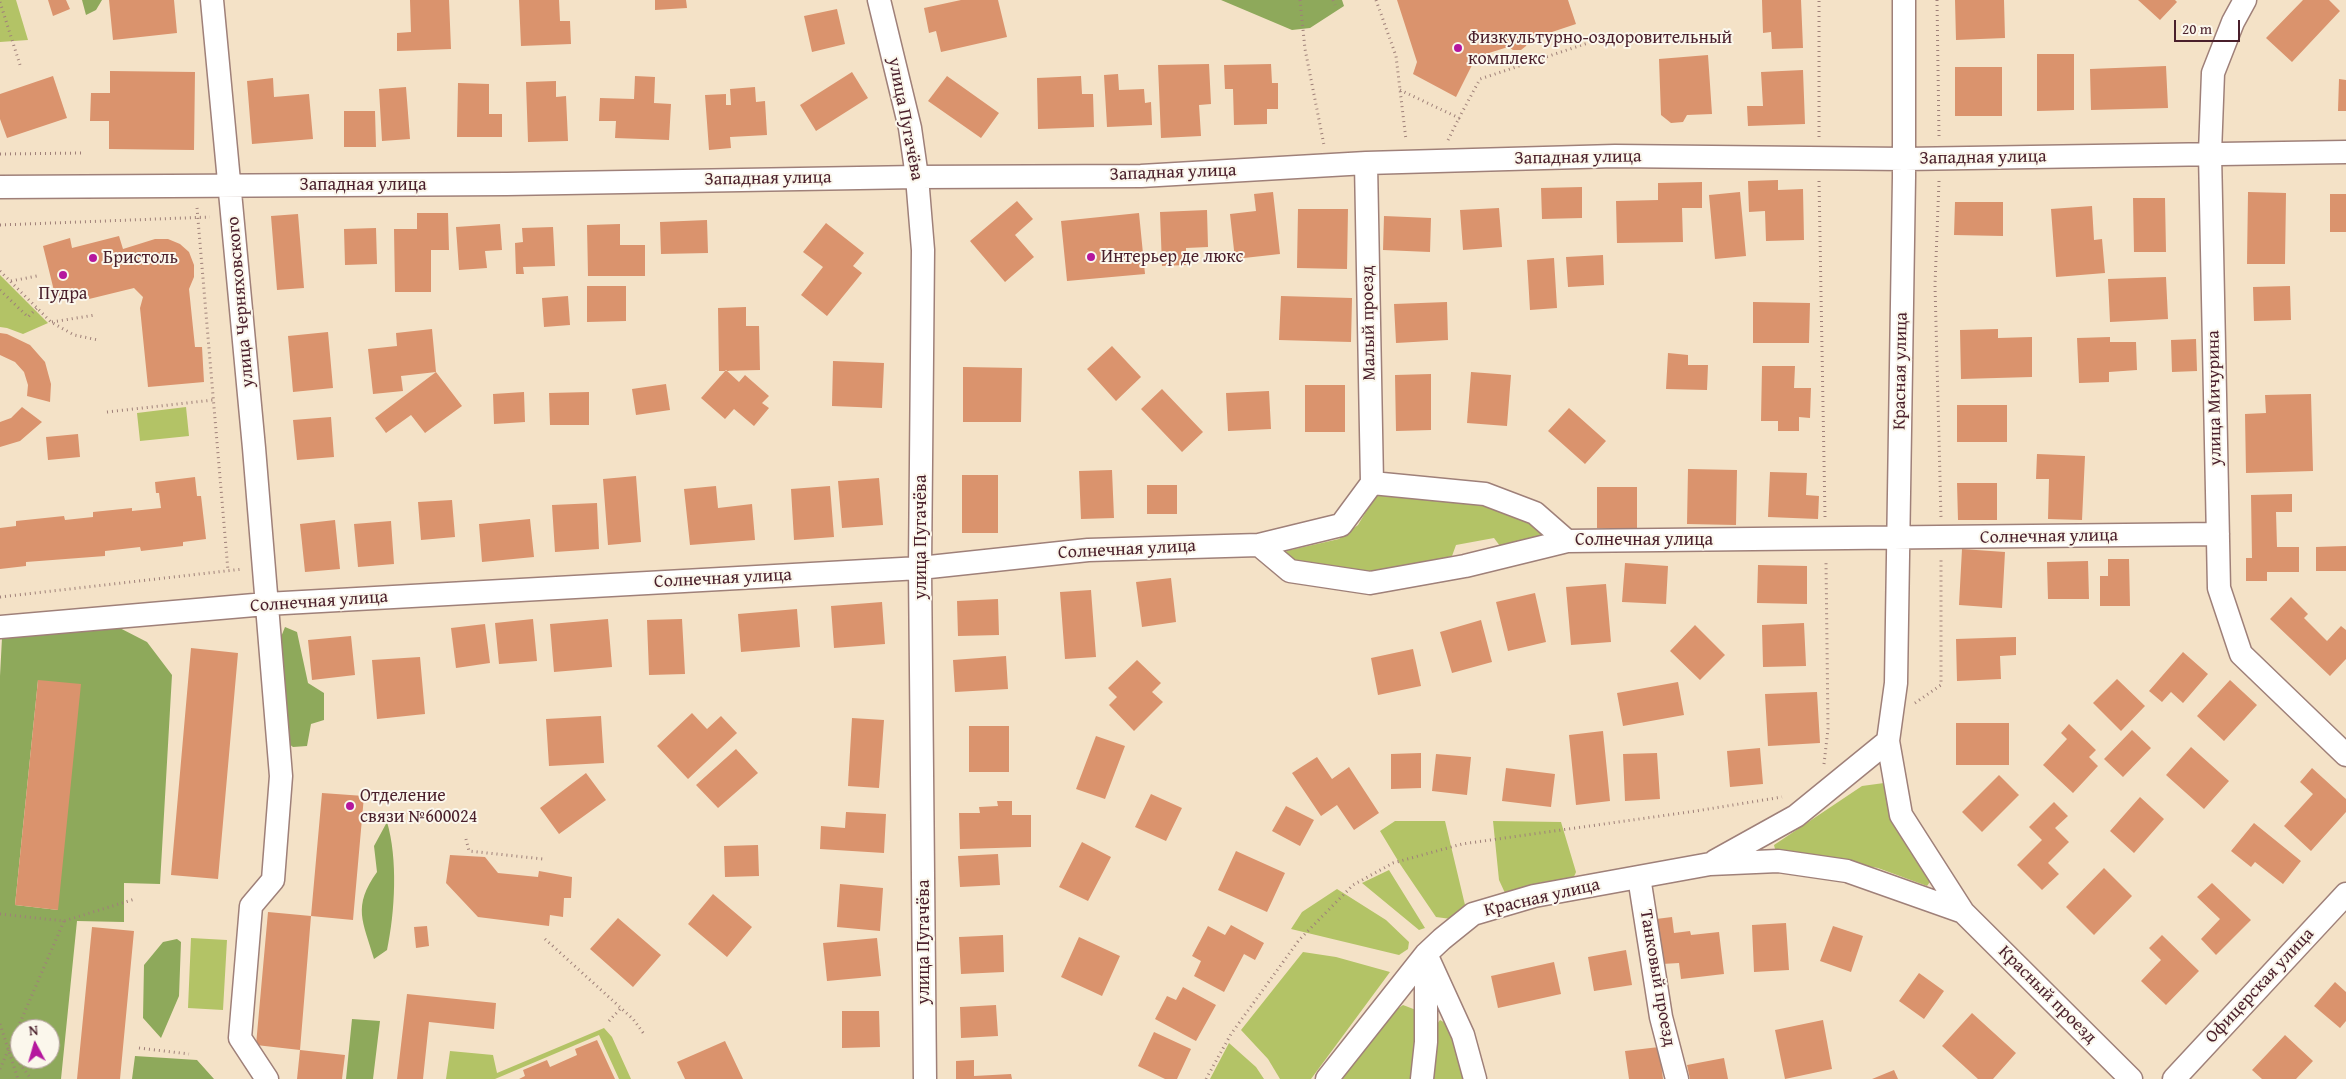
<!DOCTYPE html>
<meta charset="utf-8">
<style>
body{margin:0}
#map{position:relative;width:2346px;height:1079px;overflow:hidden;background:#f4e2c7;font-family:"Gentium Book Plus",serif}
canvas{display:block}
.north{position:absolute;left:10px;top:1019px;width:50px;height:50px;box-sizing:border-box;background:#fbf7ec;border:1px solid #b4a19f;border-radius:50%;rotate:354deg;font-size:14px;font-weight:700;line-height:20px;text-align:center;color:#4a1f2b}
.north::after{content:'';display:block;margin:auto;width:18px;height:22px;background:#b5179e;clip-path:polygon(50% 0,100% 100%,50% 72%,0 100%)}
.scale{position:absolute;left:2174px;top:20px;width:66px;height:22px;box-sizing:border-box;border:2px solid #4a1f2b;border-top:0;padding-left:6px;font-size:15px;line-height:18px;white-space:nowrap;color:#4a1f2b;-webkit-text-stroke:4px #fbf7ec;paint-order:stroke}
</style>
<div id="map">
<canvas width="2346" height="1079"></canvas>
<div class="north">N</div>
<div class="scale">20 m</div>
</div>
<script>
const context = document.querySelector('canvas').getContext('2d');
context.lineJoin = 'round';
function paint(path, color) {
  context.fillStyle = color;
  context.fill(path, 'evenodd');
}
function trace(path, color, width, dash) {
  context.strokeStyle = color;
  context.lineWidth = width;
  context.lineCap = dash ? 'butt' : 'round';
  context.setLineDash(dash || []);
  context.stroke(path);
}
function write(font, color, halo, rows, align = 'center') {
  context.font = font + ' "Gentium Book Plus",serif';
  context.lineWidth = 4;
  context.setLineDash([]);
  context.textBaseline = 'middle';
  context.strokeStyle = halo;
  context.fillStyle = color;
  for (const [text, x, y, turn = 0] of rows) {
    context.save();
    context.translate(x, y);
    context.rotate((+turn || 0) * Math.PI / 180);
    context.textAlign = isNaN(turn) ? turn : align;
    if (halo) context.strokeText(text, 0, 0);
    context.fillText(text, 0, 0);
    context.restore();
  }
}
paint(new Path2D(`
 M0,0H16L28,40L0,42Z
 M0,275L48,323L23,334L7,328L0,327Z
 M186,407L189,436L140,441L137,413Z
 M1377,493C1421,497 1522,494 1546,538L1500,546L1494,538L1456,545L1452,556L1373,574L1294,565L1286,551L1339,539L1358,525Z
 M1884,783L1889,813L1932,879L1927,886L1878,868L1803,854L1776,853L1774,845L1862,786Z
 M1395,821H1445L1465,905L1451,919L1436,917L1400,864L1380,831Z
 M1493,821L1561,822L1576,872L1573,879L1543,882L1505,893L1499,880Z
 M1389,870L1425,928L1419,930L1362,883Z
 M1337,889L1386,920L1409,942L1408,949L1399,955L1291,929L1302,912Z
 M191,938L227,940L223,1010L188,1008Z
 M1303,952L1336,957L1390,972L1311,1079H1280L1268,1059L1241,1030Z
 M1403,1005L1416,1010L1418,1021L1412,1079H1341L1388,1015Z
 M1440,1020L1449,1025L1467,1079H1429L1434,1028Z
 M604,1028L612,1037L631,1079H619L599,1035L495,1079H446L450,1051L493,1055L497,1073Z
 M1229,1043L1256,1067L1264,1079H1210Z`), '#b3c366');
paint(new Path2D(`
 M82,0H102L96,10L86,15Z
 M1221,0H1342L1344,6L1310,28L1292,30Z
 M112,624L147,642L172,675L160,884L124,883V922L77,921L61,1079H0V676L2,638L19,630ZM38,680L58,910L15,905ZM20,1029H50V1059H20Z
 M285,627L297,632L308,683L324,693V720L311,724L307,746L293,747L289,744L281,637Z
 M387,822C398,859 395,912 387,950L374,959C363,921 352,907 377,872L374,846Z
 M177,939L181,942L179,996L161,1038L143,1018L144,965L163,942Z
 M352,1019L380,1021L373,1079H346Z
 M135,1056L197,1060L214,1079H132Z`), '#8ea95b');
paint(new Path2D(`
 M48,0H66L70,9L53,16Z
 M109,0H174L177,33L113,40Z
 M410,0H449L451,49L397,51V33L411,32Z
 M519,0H559L560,21H570L571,44L521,46Z
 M655,0H686L687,8L655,10Z
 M961,0H998L1007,37L941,52L936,31L929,33L924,8Z
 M1397,0H1568L1576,24L1528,40L1526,46L1521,50H1513L1508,47L1476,57L1456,97L1413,74L1417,62Z
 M1762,0H1801L1803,48L1772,49L1771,32L1763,33Z
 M1955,0H2004L2005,38L1956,40Z
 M2138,0H2175L2177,2L2160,20Z
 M2303,0H2329L2340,11L2292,62L2266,38Z
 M837,9L845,44L812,52L804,16Z
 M2037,54H2074V110L2037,111Z
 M1708,55L1712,114L1687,115L1683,122L1671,123L1661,115L1659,59Z
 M1209,64L1211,104L1199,105L1201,136L1161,138L1158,65Z
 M1271,64L1272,83H1278V109H1267V124L1234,125L1233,89H1225L1224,65Z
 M2166,66L2168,108L2091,110L2090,69Z
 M1955,67H2002V116H1955Z
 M1803,70L1805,124L1748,126L1747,106H1763L1761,72Z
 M110,71L195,72L194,150L109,149V121H90L91,93H110Z
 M852,72L868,98L816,131L800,105Z
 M1118,74L1119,90L1144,89L1145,103L1151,102L1152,125L1107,127L1104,75Z
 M53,76L67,118L7,138L0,119V94Z
 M635,76L655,77L654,103L671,104L669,140L615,138L616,121H599L600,98L634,99Z
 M947,76L999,113L981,138L928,101Z
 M1081,76L1082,94H1093L1094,127L1038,129L1037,78Z
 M273,78L274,97L309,94L313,139L252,144L247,81Z
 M2339,79L2346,80V111H2338Z
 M556,81V97L566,96L568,141L528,142L526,82Z
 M458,83L489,84V114H502V137H457Z
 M406,87L410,139L382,141L379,89Z
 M755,87L756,102L765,101L767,135L730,137L731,148L709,150L705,95L726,94V105H731L730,89Z
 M344,111H375L376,147H344Z
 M1778,180V190L1803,189L1804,240L1766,241L1765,211L1749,212L1748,181Z
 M1702,182V208H1682L1683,242L1617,243L1616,201L1658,200V183Z
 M1582,187V218L1542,219L1541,188Z
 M1273,192L1280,254L1235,259L1230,214L1256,211L1254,194Z
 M1740,192L1746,256L1715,259L1709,195Z
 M2248,192L2286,193L2285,264H2247Z
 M2330,194H2346V232H2330Z
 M2133,198H2165L2166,252H2134Z
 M1017,201L1033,219L1015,235L1034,257L1005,282L970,241Z
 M1955,202H2003V236L1954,235Z
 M2092,206L2094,240L2102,239L2105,273L2056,277L2051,209Z
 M1499,208L1502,247L1463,250L1460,210Z
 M1298,209H1348L1347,269L1297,268Z
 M1207,210L1208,247L1186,248V265L1162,266L1160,212Z
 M417,213H448L449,250H431V292H395L394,229H417Z
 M1139,213L1145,274L1067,281L1061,221Z
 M298,214L304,288L277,290L271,216Z
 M1384,216L1431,218L1430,252L1383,250Z
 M707,220L708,253L661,254L660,222Z
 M826,223L864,253L853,266L862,273L827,316L801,295L823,267L803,252Z
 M500,224L502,250L485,251L487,268L459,270L456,227Z
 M620,224V245H645V276H588L587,225Z
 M553,227L555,266L523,267L524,274H516L515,243L523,242L522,228Z
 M376,228L377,264L345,265L344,229Z
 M119,236L123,249L155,239H168L180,244L189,252L194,265V277L189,289L195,347H202L204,382L148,387L140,308L143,297L134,288L85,300L82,291L56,299L43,246L70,238L72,248Z
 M1603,255L1604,285L1568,287L1566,257Z
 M1554,258L1557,308L1530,310L1527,260Z
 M2166,277L2168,319L2110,322L2108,279Z
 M587,286H626V321L587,322Z
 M2290,286L2291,320L2254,321L2253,287Z
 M568,296L570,325L544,327L542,298Z
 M1281,296L1352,298L1351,342L1279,340Z
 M1447,302L1448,340L1396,343L1394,304Z
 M1753,302L1810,303L1809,343H1753Z
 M746,307V326H759L760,370L719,371L718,308Z
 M432,329L436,372L462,406L425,433L411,415L386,433L375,418L436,372L401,376L403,391L373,394L368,349L397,346L396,333Z
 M1998,329V338L2032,337V377L1961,379L1960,330Z
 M328,332L333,388L293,392L288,336Z
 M0,333L7,334L30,345L45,362L51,384L50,402L27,396L28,385L24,372L15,362L0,355Z
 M2110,337V342H2136L2137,370L2109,372V382L2079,383L2077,338Z
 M2196,339L2197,371L2172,372L2171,340Z
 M1112,346L1141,377L1116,401L1087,369Z
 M1668,353L1688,355V365H1708L1707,390L1666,389Z
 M833,361L884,363L882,408L832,406Z
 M1762,366H1795L1794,388H1811L1810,418L1799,417V431H1778V421H1761Z
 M963,367L1022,368L1021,422H963Z
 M726,370L739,382L745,375L769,396L762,403L769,408L754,426L734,409L725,419L701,398Z
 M1471,372L1511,375L1507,426L1467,423Z
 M1431,374V430L1396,431L1395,375Z
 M666,384L670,410L636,415L632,389Z
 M1305,385H1345V432H1305Z
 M1162,389L1203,432L1182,452L1141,409Z
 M1269,391L1271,429L1228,431L1226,393Z
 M524,392L525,422L494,424L493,394Z
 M589,392V425H550L549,393Z
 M2311,394L2313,471L2246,473L2245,414L2266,413L2265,395Z
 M1957,405H2007V442H1957Z
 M22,407L42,422L20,441L0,447V422L11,418Z
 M1569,408L1606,441L1585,464L1548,431Z
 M331,417L334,457L297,460L293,420Z
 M78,434L80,457L48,460L46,437Z
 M2037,454L2085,456L2082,520L2048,519L2049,479H2036Z
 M1688,469L1737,470L1736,525L1687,524Z
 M1112,470L1114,518L1081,519L1079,471Z
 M1770,472L1807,473L1806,495L1819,496L1818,519L1768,517Z
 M962,475H998V533H962Z
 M636,476L641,542L608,545L603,479Z
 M195,477L197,496H201L206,539L183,542V546L141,551L140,547L105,551V556L26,562V566L0,569V528L16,526V521L64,516L65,520L93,517V512L132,508V511L161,508L159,493H156L155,482Z
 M879,478L883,525L842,528L838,481Z
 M1957,483H1997V520H1958Z
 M1147,485H1177V514H1147Z
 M716,486L718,508L752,504L755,540L690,545L684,489Z
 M830,486L834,537L794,540L791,489Z
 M1597,487H1637V529L1597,528Z
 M2292,494V512H2276L2277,547H2299V572H2267V581H2246V558H2252L2251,495Z
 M452,500L455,537L421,540L418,502Z
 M597,503L599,549L555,552L552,505Z
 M530,519L534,557L482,562L479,524Z
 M335,520L340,569L305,572L300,524Z
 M391,521L394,564L358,567L354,524Z
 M2346,546V571H2316V547Z
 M1962,549L2005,552L2002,608L1959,605Z
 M2108,559H2129L2130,606H2100V576H2108Z
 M2088,561L2089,599H2048L2047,562Z
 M1625,563L1668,566L1666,604L1622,602Z
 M1758,565L1807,566V604L1757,603Z
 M1171,578L1176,622L1142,627L1136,582Z
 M1606,584L1611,642L1571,645L1566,587Z
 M1091,590L1096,657L1065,659L1060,592Z
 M1535,593L1546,642L1508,651L1496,602Z
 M2291,597L2308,614L2304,618L2327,641L2341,626L2346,630V659L2330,676L2270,619Z
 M998,599L999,635L958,636L957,601Z
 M882,602L885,644L834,648L831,606Z
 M797,609L800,647L741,652L738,614Z
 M533,619L537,661L499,664L495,623Z
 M608,619L612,667L554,672L550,624Z
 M682,619L685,674L649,675L647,620Z
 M1481,620L1492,662L1452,673L1440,632Z
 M1804,623L1806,666L1763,667L1762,625Z
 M485,624L490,663L456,668L451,628Z
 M1695,625L1725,655L1700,680L1670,651Z
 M351,636L355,675L312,680L308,640Z
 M2016,637V655L2000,656L2001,679L1957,681L1956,639Z
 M191,648L238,653L218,879L171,875Z
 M1413,649L1421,686L1378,695L1371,658Z
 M2183,652L2208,674L2183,703L2171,692L2162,702L2149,691Z
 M1006,656L1008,689L955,692L953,660Z
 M420,657L425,714L377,719L372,660Z
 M1137,660L1161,683L1152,692L1163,702L1134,731L1109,705L1117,697L1108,688Z
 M2117,679L2145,706L2121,731L2093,703Z
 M38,680L81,684L58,910L15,905Z
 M2230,680L2257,705L2224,741L2197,716Z
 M1678,682L1684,715L1623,726L1617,693Z
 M1817,692L1820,743L1768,746L1765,694Z
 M692,713L707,729L721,716L737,733L688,779L657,746Z
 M601,716L604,763L549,766L546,719Z
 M852,718L884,720L879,788L848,786Z
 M1956,723H2009V765H1956Z
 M2069,724L2096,750L2089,757L2098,766L2073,793L2043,765L2067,739L2061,733Z
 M969,726H1009V772H969Z
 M2132,730L2151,748L2123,777L2104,759Z
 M1603,731L1610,801L1576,805L1569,735Z
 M1096,736L1125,746L1105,799L1076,789Z
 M2191,747L2229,781L2204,809L2166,775Z
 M1760,748L1763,784L1730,787L1727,751Z
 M736,749L758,773L718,808L696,785Z
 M1421,753V788L1391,789V754Z
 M1657,753L1660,799L1625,801L1623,754Z
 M1436,754L1471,757L1467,795L1432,791Z
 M1317,757L1332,779L1349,767L1379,813L1354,830L1337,805L1321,816L1292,773Z
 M1506,768L1555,774L1551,807L1502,801Z
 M2312,768L2346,799V812L2311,851L2284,826L2313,794L2300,782Z
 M586,773L606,800L559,834L540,808Z
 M1999,775L2019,795L1982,832L1962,812Z
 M322,793L364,796L353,920L311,916L300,1050L256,1045L268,912L311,916Z
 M1151,794L1182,808L1166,841L1135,827Z
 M2140,797L2164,819L2134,853L2110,831Z
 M997,801H1012V815H1031V847L960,849L959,813H980L979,807L998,806Z
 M2054,802L2068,816L2055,828L2069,842L2048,863L2059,874L2042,890L2017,865L2042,840L2029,827Z
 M1286,806L1314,820L1300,846L1272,831Z
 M846,812L886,814L884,853L820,849L821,826L845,828Z
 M2254,823L2301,861L2283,884L2255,862L2251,867L2231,851Z
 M1082,842L1111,857L1088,901L1059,887Z
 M758,845L759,876L725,877L724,846Z
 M1236,851L1285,873L1267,912L1218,890Z
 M998,854L1000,885L960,887L958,856Z
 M450,855L485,857L498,873L538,877L539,871L572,877L571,898H564L563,917L550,915L549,926L478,917L446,883Z
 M2104,868L2132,896L2094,935L2066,907Z
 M2212,883L2251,920L2216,955L2201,939L2220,919L2197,897Z
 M840,884L883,888L880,931L837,927Z
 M713,894L752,927L727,957L688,924Z
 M1672,917L1674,933L1690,931L1691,935L1719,932L1724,974L1681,979L1679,963L1662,964L1656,919Z
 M618,918L661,955L633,987L590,949Z
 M1786,923L1789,970L1754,972L1752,925Z
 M1231,925L1264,943L1255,960L1244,954L1224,992L1194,976L1201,961L1192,956L1208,926L1225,935Z
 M427,926L429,946L416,948L414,927Z
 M1833,926L1863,936L1851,972L1820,961Z
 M92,927L134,931L120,1079H77Z
 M1003,935L1004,972L961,974L959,937Z
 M2162,935L2199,971L2166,1005L2141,981L2161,960L2149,948Z
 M1079,937L1120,956L1102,996L1061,977Z
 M877,938L881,976L827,981L823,943Z
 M1626,950L1632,985L1594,991L1588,957Z
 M1554,962L1561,994L1498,1008L1491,976Z
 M1919,973L1944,991L1924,1019L1899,1001Z
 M2335,982L2346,992V1021L2340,1028L2314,1006Z
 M1183,987L1216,1005L1196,1041L1155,1019L1167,996L1176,1000Z
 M407,994L496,1003L494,1029L429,1022L423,1079H397Z
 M996,1005L998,1036L961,1038L960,1007Z
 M842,1011H879L880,1047L842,1048Z
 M1972,1013L2016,1053L1993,1079H1978L1942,1046Z
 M1823,1020L1832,1069L1785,1079L1775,1030Z
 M1154,1032L1191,1049L1177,1079H1165L1138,1066Z
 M2285,1035L2313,1061L2296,1079H2262L2252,1070Z
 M597,1040L615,1079H519L525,1076L523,1070L547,1060L550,1067L577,1055L575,1049Z
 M725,1041L743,1079H685L677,1062Z
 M1659,1047L1663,1079H1629L1625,1051Z
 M300,1050L345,1055L342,1079H297Z
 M1724,1058L1728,1079H1690L1687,1065Z
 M974,1060V1076L1011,1074L1012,1079H956V1061Z
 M1894,1070L1898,1079H1872Z`), '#da936d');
const minor = new Path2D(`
 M212,0L254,448L281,776L273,880L251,906L240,1038L267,1079
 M879,0L910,128L917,177L923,250L920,568L925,1079
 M1904,0V177L1896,683L1888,741L1901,815L1963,912L2131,1079
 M2245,0L2233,22L2213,73L2210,153L2219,588L2241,654L2346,755
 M1366,163L1372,483
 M0,187L507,184L917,177L1141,176L1366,163L1615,156L1905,159L2346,152
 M1372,483L1485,494L1535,513L1567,541
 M1259,545L1290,571L1370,583L1465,566L1567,541L2218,534
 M0,627L266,604L920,568L1088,550L1259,545L1341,525L1372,483
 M1715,861L1796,816L1888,741
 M1639,877L1661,1017L1677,1079
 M1426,954L1463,1035L1475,1079
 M1327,1079L1426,954L1442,939L1473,914L1534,896L1710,864L1778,861L1847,871L1963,912
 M1422,1079L1426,1042V963
 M2174,1079L2346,894`);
trace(minor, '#9f8079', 25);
trace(new Path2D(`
 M1300,0L1305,49L1324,145
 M1333,0L1335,5
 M1376,0L1396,56L1406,140
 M1937,0L1939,137
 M0,2L20,65
 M1400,90L1459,118L1480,79L1606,37
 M1819,137V0
 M1448,140L1459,118
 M0,154L83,153
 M1819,181L1825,517
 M1939,181L1935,285L1941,517
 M197,208L228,571
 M0,225L210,217
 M0,271L51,322L74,335L98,340
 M11,281L37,276
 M0,290L28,317L37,308
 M52,322L95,315
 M107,412L213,400
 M0,597L243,569
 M1915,703L1941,685V558
 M1824,764L1828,729L1826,561
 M466,839L469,851L543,859
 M0,914L64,921L135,899
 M545,939L633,1019L644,1034
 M609,1021L621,1008
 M0,1024L18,1079
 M139,1048L189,1054
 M11,1051L31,1079
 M0,1069L64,921
 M1206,1079L1231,1034L1299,940L1353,885L1393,863L1462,844L1696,811L1782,797`), '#9f8079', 3, [1, 4]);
trace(minor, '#fff', 22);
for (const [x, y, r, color] of [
 [1458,48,5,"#b5179e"],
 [1091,257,5,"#b5179e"],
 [93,258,5,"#b5179e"],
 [63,275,5,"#b5179e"],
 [350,806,5,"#b5179e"]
]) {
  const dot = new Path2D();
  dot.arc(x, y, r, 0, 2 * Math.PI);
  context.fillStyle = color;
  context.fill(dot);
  trace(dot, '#fbf7ec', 2);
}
write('18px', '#4a1f2b', '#fbf7ec', [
 ["Физкультурно-оздоровительный",1468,38],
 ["комплекс",1468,59],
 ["Интерьер де люкс",1101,257],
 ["Бристоль",103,258],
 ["Пудра",63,294,"center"],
 ["Отделение",360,796],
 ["связи №600024",360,817]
], 'left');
write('18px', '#4a1f2b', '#fbf7ec', [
 ["улица Пугачёва",905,119,79],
 ["Западная улица",1578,158,-1],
 ["Западная улица",1983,158,-1],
 ["Западная улица",1173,173,-2],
 ["Западная улица",768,179,-1],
 ["Западная улица",363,185],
 ["улица Черняховского",241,302,-95],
 ["Малый проезд",1369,323,-91],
 ["Красная улица",1901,371,-89],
 ["улица Мичурина",2215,398,-91],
 ["улица Пугачёва",921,537,-90],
 ["Солнечная улица",2049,537,-1],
 ["Солнечная улица",1644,540],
 ["Солнечная улица",1127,550,-3],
 ["Солнечная улица",723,579,-3],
 ["Солнечная улица",319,602,-4],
 ["Красная улица",1542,898,-13],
 ["улица Пугачёва",924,942,-90],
 ["Танковый проезд",1657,978,80],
 ["Офицерская улица",2260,986,-47],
 ["Красный проезд",2047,995,45]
]);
</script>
